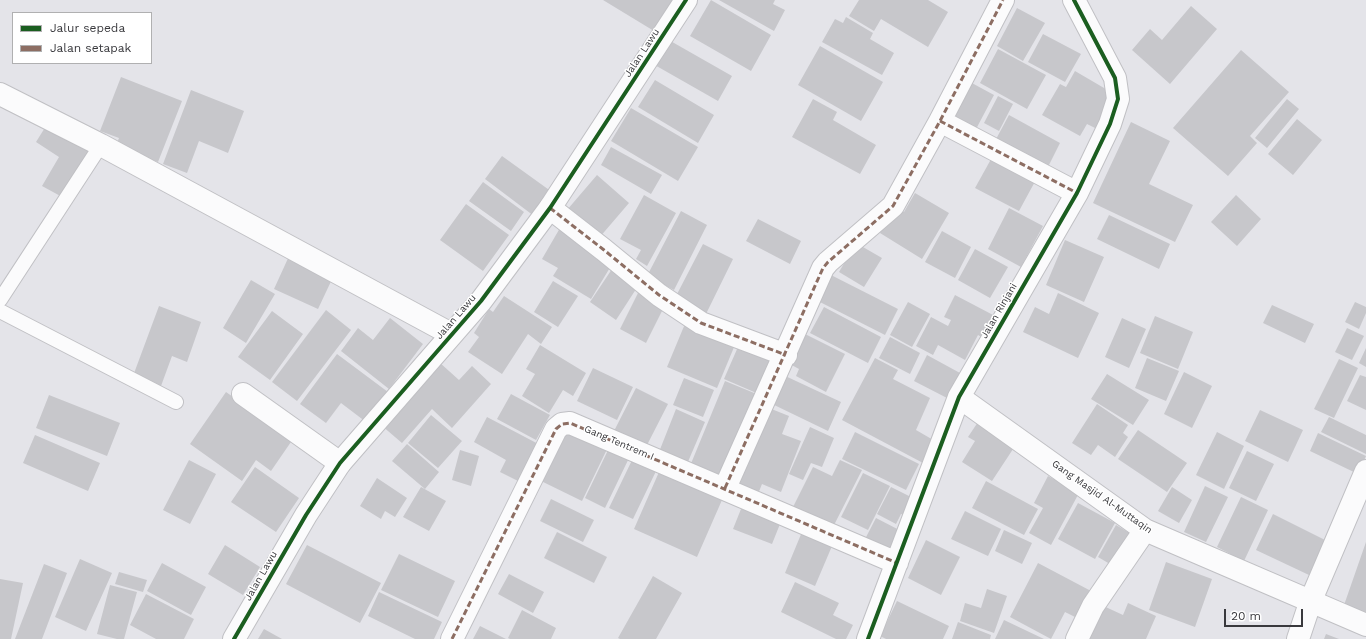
<!DOCTYPE html>
<style>
body{margin:0}
#map{position:relative;width:1366px;height:639px;overflow:hidden;background:#e4e4e9;font-family:"Work Sans",sans-serif}
canvas{display:block}
.legend{position:absolute;left:12px;top:12px;width:140px;height:52px;box-sizing:border-box;background:#fff;border:1px solid #b0b0b1;margin:0;padding:5px 7px;list-style:none;font-size:12px;color:#39393d}
.legend li{display:flex;align-items:center;gap:8px;height:20px}
.legend b{width:20px;border:1px solid #b0b0b1}
.scale{position:absolute;left:1224px;top:609px;width:79px;height:18px;box-sizing:border-box;border:2px solid #39393d;border-top:0;padding-left:5px;font-size:12px;line-height:14px;white-space:nowrap;color:#39393d;-webkit-text-stroke:3px #fff;paint-order:stroke}
</style>
<div id="map">
<canvas width="1366" height="639"></canvas>
<ul class="legend">
<li><b style="height:5px;background:#1b5e20"></b>Jalur sepeda</li>
<li><b style="height:5px;background:#8d6e63"></b>Jalan setapak</li>
</ul>
<div class="scale">20 m</div>
</div>
<script>
const context = document.querySelector('canvas').getContext('2d');
context.lineJoin = 'round';
function paint(path, color) {
  context.fillStyle = color;
  context.fill(path, 'evenodd');
}
function trace(path, color, width, dash) {
  context.strokeStyle = color;
  context.lineWidth = width;
  context.lineCap = dash ? 'butt' : 'round';
  context.setLineDash(dash || []);
  context.stroke(path);
}
function write(font, color, halo, rows, align = 'center') {
  context.font = font + ' "Work Sans",sans-serif';
  context.lineWidth = 3;
  context.setLineDash([]);
  context.textBaseline = 'middle';
  context.strokeStyle = halo;
  context.fillStyle = color;
  for (const [text, x, y, turn = 0] of rows) {
    context.save();
    context.translate(x, y);
    context.rotate((+turn || 0) * Math.PI / 180);
    context.textAlign = isNaN(turn) ? turn : align;
    if (halo) context.strokeText(text, 0, 0);
    context.fillText(text, 0, 0);
    context.restore();
  }
}
paint(new Path2D(`
 M603,0H673L654,31Z
 M711,0L771,35L751,71L690,36Z
 M719,0H775L773,4L785,10L774,31Z
 M859,0H928L948,12L928,47L881,19L874,31L849,16Z
 M1191,6L1217,29L1170,84L1132,50L1150,29L1162,40Z
 M1017,8L1045,23L1023,61L997,46Z
 M846,17L873,33L870,39L894,53L882,75L822,42L835,19L843,23Z
 M1043,34L1081,54L1065,82L1028,62Z
 M667,39L732,76L718,101L653,64Z
 M820,46L883,82L861,121L798,85Z
 M998,49L1046,75L1027,109L980,83Z
 M1241,50L1289,92L1250,136L1257,143L1228,176L1173,128Z
 M1075,71L1116,95L1097,129L1087,124L1080,136L1042,115L1060,84L1066,87Z
 M121,77L182,101L158,162L116,146L119,138L100,131Z
 M655,80L714,115L698,143L638,107Z
 M970,82L994,95L975,131L951,118Z
 M191,90L244,111L228,153L199,141L187,173L163,164Z
 M998,96L1013,104L999,131L984,123Z
 M813,99L837,112L833,120L876,145L860,174L792,137Z
 M1287,99L1299,109L1267,148L1255,138Z
 M631,108L698,147L678,181L611,141Z
 M1009,115L1060,143L1047,169L995,141Z
 M51,118L96,145L64,198L42,186L59,157L36,142Z
 M1297,119L1322,140L1293,175L1268,154Z
 M1131,122L1170,141L1149,184L1193,205L1175,242L1093,203Z
 M611,147L662,175L651,194L601,165Z
 M995,152L1038,176L1019,211L975,188Z
 M502,156L552,192L534,216L485,179Z
 M597,175L629,203L599,238L567,210Z
 M483,182L524,212L511,231L469,201Z
 M915,193L949,213L922,259L880,233L896,207L904,212Z
 M644,195L676,213L647,266L636,259L641,250L620,239Z
 M1236,195L1261,219L1237,246L1211,222Z
 M466,204L509,235L483,271L440,240Z
 M1009,208L1043,226L1021,267L988,249Z
 M681,211L707,225L674,290L647,276Z
 M1109,215L1170,244L1159,269L1097,239Z
 M758,219L801,241L790,264L746,241Z
 M560,228L614,261L591,299L553,276L558,268L542,259Z
 M942,231L971,247L955,278L925,262Z
 M1065,240L1104,257L1084,302L1046,285Z
 M856,243L882,258L864,287L839,272Z
 M703,244L733,259L706,314L675,298Z
 M975,249L1008,267L990,298L958,280Z
 M290,254L334,275L318,309L274,289Z
 M614,266L640,283L616,320L590,302Z
 M827,273L898,309L885,335L814,299Z
 M251,280L275,294L246,343L223,328Z
 M553,281L578,296L558,327L534,312Z
 M640,289L666,303L646,343L620,329Z
 M1058,293L1099,313L1078,358L1023,332L1035,307L1049,314Z
 M955,295L995,316L983,338L978,335L965,360L938,345L933,355L916,346L931,317L948,326L951,320L944,317Z
 M504,296L552,327L541,344L528,334L502,374L468,352L479,337L474,333L489,309L493,312Z
 M908,302L930,314L912,347L890,335Z
 M1355,302L1366,307V313L1359,329L1345,322Z
 M1272,305L1314,324L1305,343L1263,323Z
 M159,306L201,322L187,362L172,356L161,386L133,376Z
 M824,307L881,337L868,363L810,333Z
 M326,310L351,330L297,401L272,382Z
 M272,311L303,334L270,380L238,357Z
 M1155,316L1193,332L1178,369L1140,353Z
 M390,318L423,344L389,389L341,351L358,328L373,340Z
 M1122,318L1146,329L1129,368L1105,357Z
 M687,319L737,340L717,388L667,367Z
 M1347,328L1364,336L1352,360L1335,352Z
 M801,332L845,354L826,392L796,376L799,369L786,362Z
 M890,337L920,353L910,374L879,358Z
 M741,340L778,356L761,395L724,379Z
 M540,345L586,373L573,396L563,390L549,413L522,396L535,374L526,369Z
 M1366,348V367L1359,363Z
 M337,354L388,392L366,422L341,403L326,423L300,404Z
 M927,355L960,373L947,398L914,381Z
 M875,358L898,370L893,379L930,398L916,430L935,441L923,463L842,420Z
 M1147,358L1179,371L1166,401L1135,388Z
 M1339,359L1358,368L1334,418L1314,409Z
 M439,362L459,380L472,366L491,384L452,428L432,409L402,443L381,425Z
 M593,368L633,387L617,420L577,401Z
 M1184,372L1212,386L1192,428L1164,414Z
 M781,374L841,402L828,431L768,402Z
 M1107,374L1149,400L1133,425L1091,399Z
 M1360,375L1366,377V410L1347,401Z
 M684,378L714,390L703,417L673,405Z
 M725,381L759,395L723,480L690,466Z
 M636,388L668,404L646,447L614,431Z
 M226,392L293,439L271,471L256,460L242,481L190,444Z
 M511,394L550,415L536,440L497,419Z
 M49,395L120,423L107,456L36,428Z
 M1097,404L1128,425L1123,433L1128,437L1115,457L1098,445L1091,455L1072,443Z
 M764,406L789,416L782,434L801,441L781,492L762,484L758,494L733,484Z
 M676,409L705,422L687,464L659,452Z
 M1260,410L1303,430L1288,462L1245,441Z
 M431,415L462,441L438,468L408,443Z
 M487,417L544,447L524,484L500,472L506,460L474,442Z
 M1329,417L1366,435V454L1321,432Z
 M980,419L1017,443L992,481L962,462L975,441L968,437Z
 M566,424L609,445L582,501L539,480Z
 M810,427L834,438L822,467L811,463L803,480L789,474Z
 M1138,430L1187,463L1167,492L1118,459Z
 M855,432L919,464L906,490L842,459Z
 M1217,432L1244,446L1224,489L1196,475Z
 M1318,433L1366,456L1358,474L1310,451Z
 M35,435L100,463L88,491L23,463Z
 M407,444L439,472L425,489L392,461Z
 M610,446L630,456L605,508L585,498Z
 M460,450L479,456L471,486L452,480Z
 M1247,451L1274,464L1256,501L1229,488Z
 M634,456L658,467L633,519L609,508Z
 M189,460L216,474L190,524L163,510Z
 M840,460L862,470L833,527L793,507L813,467L832,476Z
 M255,467L299,498L276,532L231,502Z
 M659,472L722,500L697,557L634,529Z
 M863,473L890,486L868,530L841,517Z
 M1048,476L1079,493L1051,545L1029,533L1043,508L1034,503Z
 M377,478L407,498L395,517L385,511L381,519L360,506Z
 M986,481L1038,509L1024,535L972,508Z
 M1205,486L1228,497L1206,542L1184,532Z
 M421,487L446,501L429,531L403,517Z
 M891,487L919,501L910,518L901,514L896,524L877,514Z
 M1172,487L1192,500L1179,523L1158,511Z
 M1241,497L1268,510L1244,561L1217,547Z
 M551,499L594,520L583,542L540,521Z
 M1078,503L1115,523L1095,559L1058,539Z
 M743,504L782,519L772,544L733,529Z
 M965,511L1001,529L988,556L951,539Z
 M1273,514L1325,540L1309,575L1256,550Z
 M876,518L907,534L895,557L864,541Z
 M1116,525L1133,535L1115,567L1098,557Z
 M804,527L835,539L815,586L785,573Z
 M1004,530L1032,543L1022,564L995,551Z
 M557,532L607,557L594,583L544,558Z
 M926,540L960,557L941,595L908,578Z
 M1366,542V616L1343,608Z
 M225,545L260,567L243,595L208,574Z
 M307,545L381,583L360,623L286,584Z
 M399,554L455,581L438,617L381,590Z
 M80,559L112,573L86,631L55,617Z
 M1166,562L1212,579L1195,627L1149,610Z
 M162,563L206,587L191,615L147,591Z
 M1038,563L1091,591L1077,618L1065,612L1051,639L1010,617Z
 M44,564L67,573L42,639H15Z
 M119,572L147,580L143,592L115,584Z
 M509,574L544,592L533,613L498,594Z
 M653,576L682,593L656,639H620L618,638Z
 M0,579L23,583L11,639H0Z
 M795,582L839,603L833,615L853,625L846,639H836L781,612Z
 M110,585L137,592L124,639H117L97,634Z
 M987,589L1007,596L994,633L960,621L965,603L981,608Z
 M379,592L442,622L434,639H415L368,616Z
 M146,594L194,619L184,639H156L130,625Z
 M897,601L949,626L943,639H886L880,636Z
 M1097,603L1123,615L1128,603L1156,616L1146,639H1090L1083,636Z
 M522,610L556,628L551,639H510L508,638Z
 M1004,620L1044,639H995Z
 M958,622L991,635L990,639H952Z
 M480,626L506,639H473Z
 M264,629L282,639H258Z
 M1326,634L1339,639H1324Z`), '#c7c7cb');
const service = new Path2D(`
 M0,300L101,145
 M0,311L176,402`);
const minor = new Path2D(`
 M0,94L101,145L451,334
 M940,121L1077,193
 M550,208L604,250L659,295L701,323L786,355
 M243,394L340,463
 M959,397L1145,530L1366,625
 M725,488L823,268L828,262L893,206L940,121L1003,0
 M452,639L556,429L562,424L570,423L897,563
 M868,639L959,397L1077,193L1110,124L1118,99L1115,78L1074,0
 M1077,639L1093,606L1145,530
 M1298,639L1311,600L1366,471`);
const tertiary = new Path2D(`
 M234,639L306,515L340,463L481,301L550,208L686,0`);
trace(service, '#c0c0c4', 16);
trace(minor, '#c0c0c4', 24);
trace(tertiary, '#c0c0c4', 24);
trace(service, '#fbfbfc', 14);
trace(minor, '#fbfbfc', 22);
trace(tertiary, '#fbfbfc', 22);
trace(new Path2D(`
 M940,121L1077,193
 M550,208L604,250L659,295L701,323L786,355
 M725,488L823,268L828,262L893,206L940,121L1003,0
 M452,639L556,429L562,424L570,423L897,563`), '#8d6e63', 3, [6, 3]);
trace(new Path2D(`
 M234,639L306,515L340,463L481,301L550,208L686,0
 M868,639L959,397L1077,193L1110,124L1118,99L1115,78L1074,0`), '#1b5e20', 4);
write('10px', '#39393d', '#fff', [
 ["Jalan Lawu",642,53,-57],
 ["Jalan Rinjani",999,311,-60],
 ["Jalan Lawu",456,317,-49],
 ["Gang Tentrem I",619,443,23],
 ["Gang Masjid Al-Muttaqin",1102,497,35],
 ["Jalan Lawu",261,576,-60]
]);
</script>
